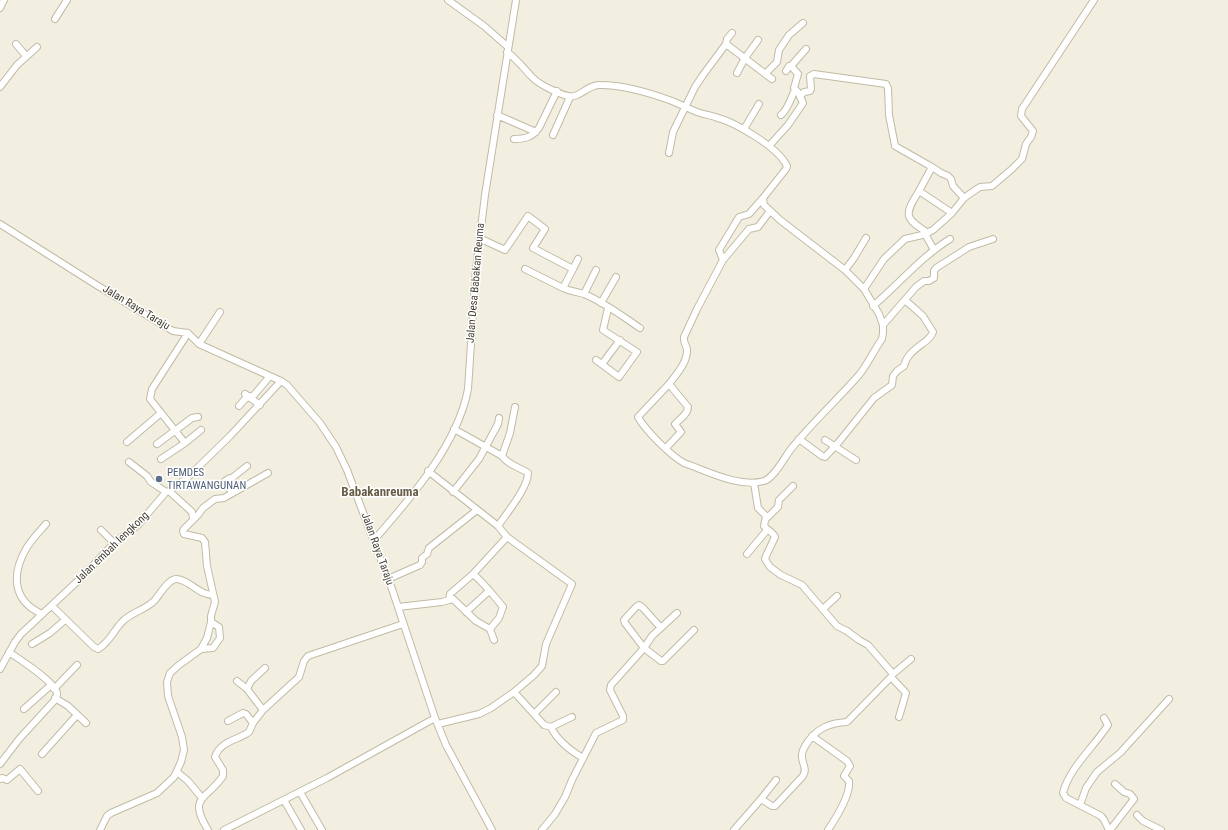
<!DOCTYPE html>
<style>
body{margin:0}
canvas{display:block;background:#f3efe0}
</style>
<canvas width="1228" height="830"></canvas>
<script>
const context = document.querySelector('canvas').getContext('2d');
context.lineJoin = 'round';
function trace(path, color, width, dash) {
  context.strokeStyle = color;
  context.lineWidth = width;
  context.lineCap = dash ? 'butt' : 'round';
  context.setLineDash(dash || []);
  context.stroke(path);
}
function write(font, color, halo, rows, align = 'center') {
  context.font = font + ' "Roboto Condensed",sans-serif';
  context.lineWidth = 3;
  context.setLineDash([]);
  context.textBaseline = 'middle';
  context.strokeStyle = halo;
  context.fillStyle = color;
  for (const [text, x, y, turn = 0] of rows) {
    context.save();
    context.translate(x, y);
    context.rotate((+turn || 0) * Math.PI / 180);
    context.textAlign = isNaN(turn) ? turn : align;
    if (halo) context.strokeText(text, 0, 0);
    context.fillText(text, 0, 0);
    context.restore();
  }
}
const minor = new Path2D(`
 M448,0L484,26L508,47
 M0,8L4,0
 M55,19L67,0
 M16,44L26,56
 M726,44L727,39L732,33
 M507,52C518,60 524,69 533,78C540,85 559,94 568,96C580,99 587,84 601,85C623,85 653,94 672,101C682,105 691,110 700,113C705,115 711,115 715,117C735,122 778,147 787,166L786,169L763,198L764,205L780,220L845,270L864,289L879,314L883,325V333L882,339C874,350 868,364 859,375C837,400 812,423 791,449C784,458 774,478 764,481C739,488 707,471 684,463C670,455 646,431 638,417L669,384
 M786,71L789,66H791
 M737,73L745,58L758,40
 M765,74L777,62L779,50L789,35L803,23
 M0,87L17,65L37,47
 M800,97L804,92L810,91L811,89L810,76L814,74L886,84L888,88L889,115L895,146L932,167L941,173L948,176L951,179L953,186L964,198
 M497,115L536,132
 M781,115C789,108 790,99 795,90
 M744,129L759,104
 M553,135L570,97
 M514,139C526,139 532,137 539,128L557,91
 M769,146L788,125L803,103L798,92L794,88L798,74L791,66L806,49
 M669,153L673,132L695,87L703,75L726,44L772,79
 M919,191L932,167
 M0,224L98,286L173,331L188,333L199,344L281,381L287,385L320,423L336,447L347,470L392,589L435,718L446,745L492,830
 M928,233C904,218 904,215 919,191L952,213
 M925,234L934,250
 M479,238L505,250L528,216L545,229L533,248L573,269L563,288C570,291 577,292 584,294C604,302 622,316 640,328
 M723,260L719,250L739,217L749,214L763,198
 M525,269L563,288
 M573,269L578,259
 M845,270L854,258L866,238
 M864,289L884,259L905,239L922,235L933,230L952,213L964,198L971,193L980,187L992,186L1012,169L1022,159L1026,144L1031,137L1033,131L1021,116L1022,109L1094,0
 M584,294L596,270
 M601,303L616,277
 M873,306C899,284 921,257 950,239
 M883,325L916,287L924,281H929L934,278V271L936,268L969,247L993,239
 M199,344L220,312
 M596,360L619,377L637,352L603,330L608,308
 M602,364L620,340
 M245,394L260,405
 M239,406L245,399L254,395L270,376
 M454,429L502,456L510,433L515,407
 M799,439L822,456L825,457L838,443L874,398L892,385L893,376L897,371L904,366C908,348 930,343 933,332L923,316L905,300
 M825,440L856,460
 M127,442L161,413
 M185,443L201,430
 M157,444L192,418L198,417
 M666,448L681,432L675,424C680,419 688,414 688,407L669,384C676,375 688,362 687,349C686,345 683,341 684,337L697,309L723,260L749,229L758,227L770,211
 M161,459L185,443L150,399L152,389L188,333
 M129,462L147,476L151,482L166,492
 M428,471L498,526L507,537L572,584L546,644L542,666L534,675L514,692L491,708L479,714L438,724
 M754,483L758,508L766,516L764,526C767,530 773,532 775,537L766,556L765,559L770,567L781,575L802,585L837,626L847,631L859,640L868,645L893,674L891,677
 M169,491L192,512L193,519
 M453,492L479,459L498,424L499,418
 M232,493L225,481L230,478H232L247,466
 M767,518L778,507L779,500L793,486
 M498,526C506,514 528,488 528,473C519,467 508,465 502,456
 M101,530L114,543
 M374,540C410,499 458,444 468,389L476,269L485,195L516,0
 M747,554L767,530
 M473,574C485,584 493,595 503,607L499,618L490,629
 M388,579L420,565L422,562V558L427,554L429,548L477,510
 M449,600L450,594L473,574L507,537
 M52,606L94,647L98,649C109,643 114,630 122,622C131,612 146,610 155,600C160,594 169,578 177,579C187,580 196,590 204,593C207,594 211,595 213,595
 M398,607L442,602L453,599L476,621L490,629L494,640
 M823,609L837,596
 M466,612L489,591
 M42,614C13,601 11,575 26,549C31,540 39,532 46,524
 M661,628L643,608L639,605L636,607L624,620L625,623L644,648L661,661H663L694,630
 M32,644L50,633L65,620
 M201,649L207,638L211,622
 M0,669L15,642L21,634L82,577L114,543L138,525L166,492L169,491L187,478L230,436L281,381
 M893,674L911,659
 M237,681L247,689L263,710
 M54,689L77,665
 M247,689L251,681L265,668
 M514,692L544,725L551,727L572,717
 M55,698L68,706L86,723
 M24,709L51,685
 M534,714L556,692
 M1104,718L1108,725C1094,747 1069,768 1063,793L1066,798L1101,816L1104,820L1109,830
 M228,721L243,713L246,714L253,723
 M551,727C557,740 571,751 583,758
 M812,736L847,761L850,766L844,776L849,781C851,795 836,818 828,830
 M42,754L77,715
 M0,764L20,738L54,701C55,698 58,696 57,693C54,681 19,659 9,652
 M177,772L188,781L202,798
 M0,779L2,778L7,780L20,769L38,791
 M300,792L322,830
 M761,799L776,780
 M284,800L301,830
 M1080,805L1086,788L1097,772L1120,753L1169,699
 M1137,815L1143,821L1161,830
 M100,830L107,816L111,813L157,793L174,777L181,762L184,750L182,737L168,696L167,682L170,673L179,665L201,649L213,648L220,638L219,627L211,622V616L215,602L207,566L205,542L202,538L184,534L183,531L184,529L198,515L203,508L215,499L224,498L268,473
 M208,830C187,796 207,800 223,776V770L215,757C220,741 238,740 249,732L253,723L263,710L299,677L304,661L308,656L403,624
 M224,830L327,778L435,718
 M542,830L555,814L565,797L572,780L596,733L623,720V716L610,690L611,685L644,648L652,636L677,613
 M734,830L761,799L772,806H775L803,776C808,768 801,763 802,755C802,751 805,746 807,743C817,728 830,723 847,722L891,677L906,693L899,717
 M1110,830L1134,799L1130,794L1124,792L1115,784`);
trace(minor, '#c1bba5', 8);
trace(minor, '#fff', 6);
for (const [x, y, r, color] of [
 [159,479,4,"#5c6f8a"]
]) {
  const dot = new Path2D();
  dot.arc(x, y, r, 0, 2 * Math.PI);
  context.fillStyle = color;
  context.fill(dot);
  trace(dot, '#fff', 1.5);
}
write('11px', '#443f31', '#fff', [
 ["Jalan Desa Babakan Reuma",476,283,-85],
 ["Jalan Raya Taraju",136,308,31],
 ["Jalan embah lengkong",112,548,-44],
 ["Jalan Raya Taraju",377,549,70]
]);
write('11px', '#4e5e75', '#fff', [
 ["PEMDES",167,473],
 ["TIRTAWANGUNAN",167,486]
], 'left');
write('bold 13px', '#685e47', '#fff', [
 ["Babakanreuma",380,493]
]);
</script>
